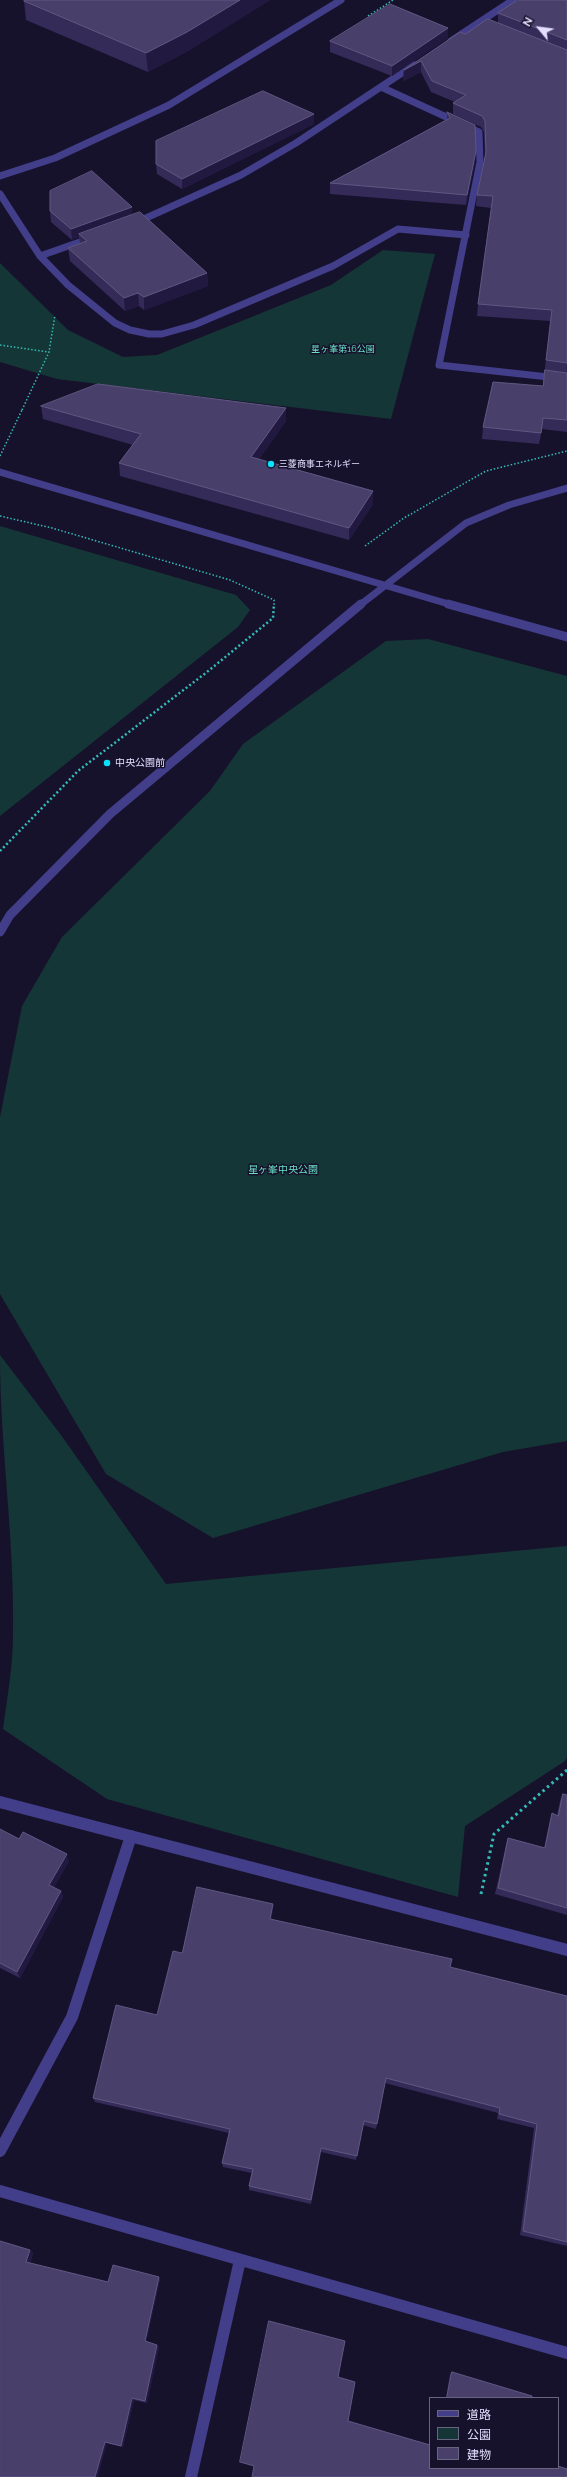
<!DOCTYPE html>
<meta charset="utf-8">
<style>
body{margin:0}
#map{position:relative;width:567px;height:2477px;overflow:hidden;background:#17122c;font-family:Raleway,"Noto Sans JP",sans-serif}
canvas{display:block}
.legend{position:absolute;left:429px;top:2397px;width:130px;height:72px;box-sizing:border-box;background:#17122c;border:1px solid #686480;margin:0;padding:5px 7px;list-style:none;font-size:12px;color:#e2defe}
.legend li{display:flex;align-items:center;gap:8px;height:20px}
.legend b{width:20px;border:1px solid #686480}
.north{position:absolute;left:519px;top:8px;width:40px;height:40px;-webkit-text-stroke:3px #17122c;paint-order:stroke;rotate:299deg;font-size:11px;font-weight:700;line-height:16px;text-align:center;color:#e2defe}
.north::after{content:'';display:block;margin:auto;width:14px;height:18px;background:#e2defe;clip-path:polygon(50% 0,100% 100%,50% 72%,0 100%)}
</style>
<div id="map">
<canvas width="567" height="2477"></canvas>
<ul class="legend">
<li><b style="height:5px;background:#423e8a"></b>道路</li>
<li><b style="height:11px;background:#153636"></b>公園</li>
<li><b style="height:11px;background:#483f6b"></b>建物</li>
</ul>
<div class="north">N</div>
</div>
<script>
const context = document.querySelector('canvas').getContext('2d');
context.lineJoin = 'round';
function paint(path, color) {
  context.fillStyle = color;
  context.fill(path, 'evenodd');
}
function trace(path, color, width, dash) {
  context.strokeStyle = color;
  context.lineWidth = width;
  context.lineCap = dash ? 'butt' : 'round';
  context.setLineDash(dash || []);
  context.stroke(path);
}
function write(font, color, halo, rows, align = 'center') {
  context.font = font + ' Raleway,"Noto Sans JP",sans-serif';
  context.lineWidth = 3;
  context.setLineDash([]);
  context.textBaseline = 'middle';
  context.strokeStyle = halo;
  context.fillStyle = color;
  for (const [text, x, y, turn = 0] of rows) {
    context.save();
    context.translate(x, y);
    context.rotate((+turn || 0) * Math.PI / 180);
    context.textAlign = isNaN(turn) ? turn : align;
    if (halo) context.strokeText(text, 0, 0);
    context.fillText(text, 0, 0);
    context.restore();
  }
}
paint(new Path2D(`
 M383,250L435,254L391,419L57,379L0,362V263L68,330L123,357L157,355L331,285Z
 M0,526L236,595L250,610L238,627L0,816Z
 M428,639L567,676V1441L503,1452L213,1538L106,1474L0,1294V1117L22,1006L62,937L210,791L243,744L386,641Z
 M0,1355L61,1435L166,1584L567,1546V1757L565,1761L465,1826L458,1897L107,1799L3,1729C7,1698 13,1666 13,1635C15,1541 0,1448 0,1355Z`), '#153636');
trace(new Path2D(`
 M368,16L393,0
 M0,345L49,352
 M22,410L49,352L55,315
 M0,516L52,528L230,580L274,600V605
 M365,546L404,518L486,471L567,451`), '#33bdb7', 1.5, [1.5, 2]);
trace(new Path2D(`
 M0,851L78,771L207,672L273,618L274,604`), '#33bdb7', 2.5, [2, 2.5]);
trace(new Path2D(`
 M481,1894L494,1834L567,1770`), '#33bdb7', 3, [2.5, 3.5]);
trace(new Path2D(`
 M451,41L513,0
 M381,87L479,132L480,162L439,365L567,379
 M0,194L40,256L68,285L115,323L130,330L149,334H162L194,325L333,266L398,229L466,235
 M135,223L241,175L296,143L414,65
 M40,256L91,238`), '#423e8a', 7);
trace(new Path2D(`
 M0,1802L567,1950
 M0,2151L72,2017L131,1836
 M0,2191L567,2353
 M191,2477L240,2260`), '#423e8a', 12);
trace(new Path2D(`
 M0,176L55,158L169,105L341,0
 M0,472L452,605
 M360,605L466,523L509,505L567,488`), '#423e8a', 7);
trace(new Path2D(`
 M448,604L567,637
 M0,932L10,915L110,814L361,604`), '#423e8a', 9);
trace(new Path2D(`
 M0,456L22,410`), '#33bdb7', 1.5, [1.5, 2]);
paint(new Path2D(`
 M26,0H270L188,51L148,72L26,20L24,1Z
 M567,0V432L542,429L539,444L482,439L483,427L543,386L550,321L477,316L478,304L491,208L476,206L477,195L485,157L484,132L481,127L453,114V103L455,102L431,92L421,72L403,81L404,70L465,34L498,23V13Z
 M448,28V38L392,76L330,52V41Z
 M447,112L475,162L466,205L330,194V183L447,120Z
 M314,124L182,189L157,174L156,164Z
 M50,211L132,215L207,273L208,286L144,310L139,306L125,311L70,261L68,248L80,243L79,237L72,240L51,222Z
 M41,406L286,408V421L259,459L373,491V504L349,540L120,476L119,463L133,445L43,419Z
 M563,1794L567,1795V1915L495,1894L506,1845L508,1838L544,1848L550,1820L552,1813L557,1815L560,1801Z
 M0,1829L19,1839L69,1861L54,1887L61,1891L63,1897L20,1978L0,1968Z
 M273,1910L271,1919L450,1967L567,1996V2246L520,2235L534,2128L497,2119L498,2113L385,2083L376,2129L363,2125L356,2160L321,2152L311,2204L249,2190V2186L252,2173L223,2167L222,2163L229,2133L95,2102L93,2098L157,2015Z
 M30,2250L33,2253L30,2263L108,2282L160,2279L146,2342L159,2347L147,2403L134,2400L123,2447L107,2443L0,2477Z
 M452,2372L532,2398H446L450,2374Z`), '#352b59');
paint(new Path2D(`
 M240,0H270L188,51L148,72L146,53Z
 M448,28V38L392,76V66Z
 M421,61V72L403,81L404,70Z
 M314,114V124L182,189V179Z
 M476,151L475,162L466,205L467,195Z
 M132,207V218L79,234V237L72,240L71,229Z
 M207,273L208,286L144,310V297Z
 M138,293L139,306L125,311L124,298Z
 M286,408V421L251,470V457Z
 M373,491V504L349,540V528Z
 M67,1854L69,1861L52,1892L49,1885Z
 M61,1891L63,1897L20,1978L17,1972Z
 M273,1904V1910L270,1925V1919Z
 M30,2250L33,2253L29,2265L26,2262Z
 M159,2277L160,2279L146,2344L145,2341Z
 M157,2345L159,2347L147,2403L145,2401Z
 M132,2398L134,2400L123,2447L121,2446Z
 M105,2442L107,2443L98,2477H95Z`), '#211940');
const building = new Path2D(`
 M26,0H240L187,32L146,53L24,1Z
 M518,0H567V40L498,13Z
 M390,4L448,28L392,66L330,41Z
 M488,19L567,50V363L546,360L552,310L478,304L493,196L477,195L486,152L485,121L482,116L453,103L466,95L432,81L421,61L404,70L460,32L465,34Z
 M263,91L314,114L182,179L156,164V141Z
 M447,112L475,125L476,151L467,195L330,183L450,118Z
 M92,171L132,207L71,229L50,211V191Z
 M140,212L207,273L144,297L138,293L124,298L68,248L87,241L79,234Z
 M545,370L567,373V420L543,418L541,433L483,427L493,382L543,386Z
 M98,384L286,408L251,457L373,491L349,528L119,463L141,434L41,406Z
 M563,1794L567,1795V1908L498,1888L508,1838L545,1848L552,1813L558,1816Z
 M0,1829L19,1839L23,1832L67,1854L49,1885L61,1891L17,1972L0,1963Z
 M197,1887L273,1904L270,1919L452,1959L450,1967L567,1996V2242L523,2231L537,2124L499,2114L500,2108L386,2078L377,2124L364,2121L357,2156L321,2148L311,2200L249,2186L253,2169L222,2163L230,2129L93,2098L116,2005L157,2015L173,1951L182,1953Z
 M0,2241L30,2250L26,2262L108,2282L113,2265L159,2277L145,2341L157,2345L145,2401L132,2398L121,2446L105,2442L95,2477H0Z
 M269,2321L345,2341L338,2377L355,2382L348,2421L430,2445V2468H558V2466L567,2469V2477H252L254,2466L240,2462Z
 M452,2372L532,2396V2398H447Z`);
paint(building, '#483f6b');
trace(building, '#605882', 1);
for (const [x, y, r, color] of [
 [271,464,4,"#0de0fb"],
 [107,763,4,"#0de0fb"]
]) {
  const dot = new Path2D();
  dot.arc(x, y, r, 0, 2 * Math.PI);
  context.fillStyle = color;
  context.fill(dot);
  trace(dot, '#17122c', 1.5);
}
write('9px', '#69e0c4', '#17122c', [
 ["星ヶ峯第16公園",343,349]
]);
write('9px', '#e2defe', '#17122c', [
 ["三菱商事エネルギー",279,464]
], 'left');
write('10px', '#e2defe', '#17122c', [
 ["中央公園前",115,763]
], 'left');
write('10px', '#69e0c4', '#17122c', [
 ["星ヶ峯中央公園",283,1170]
]);
</script>
